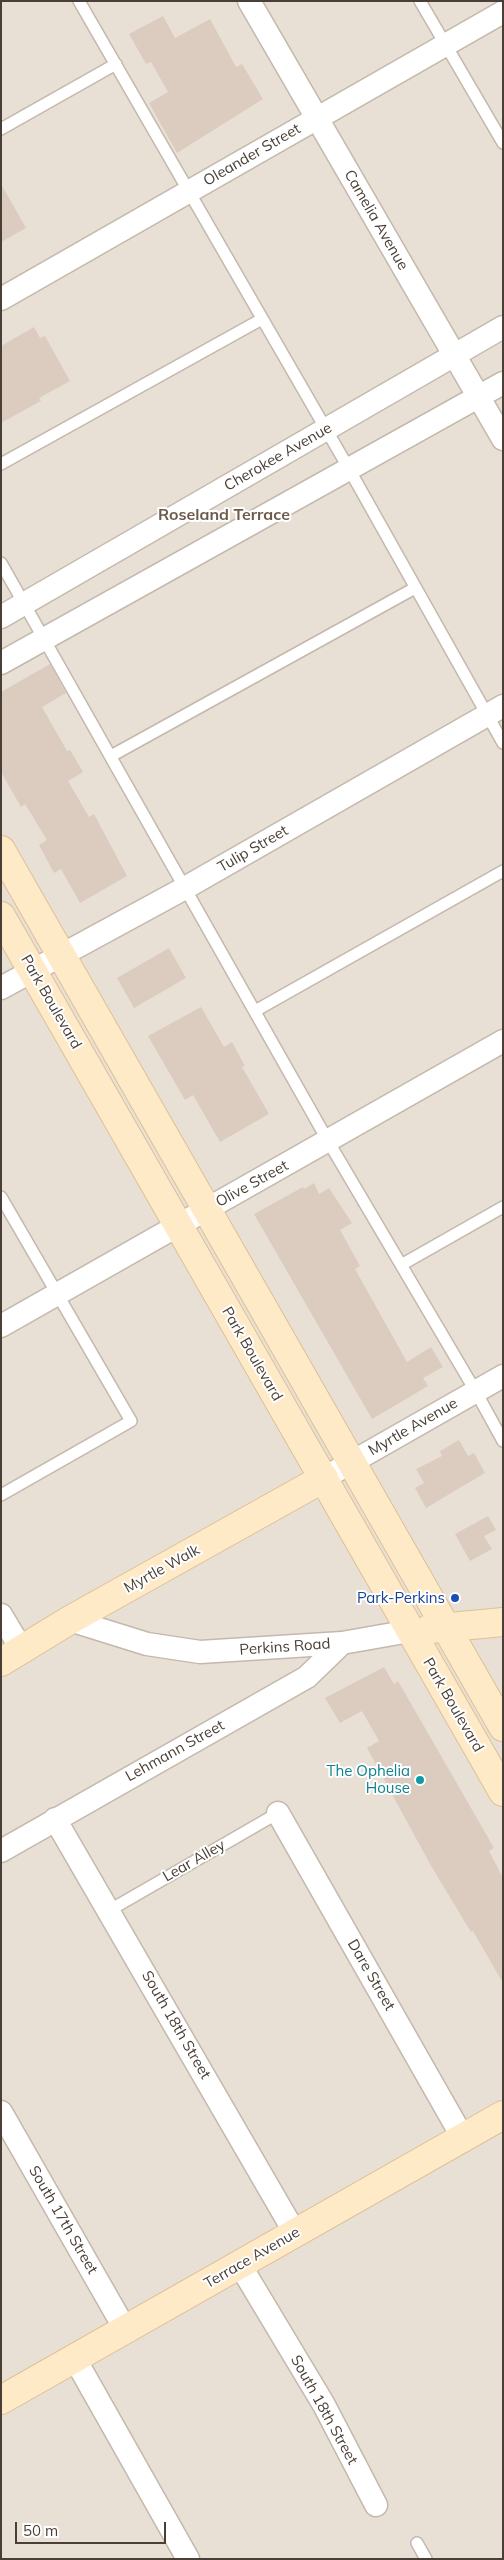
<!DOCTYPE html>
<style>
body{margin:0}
#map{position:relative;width:504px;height:2560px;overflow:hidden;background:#f5efe8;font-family:Mulish,sans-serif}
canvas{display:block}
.frame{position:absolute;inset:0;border:2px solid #493f36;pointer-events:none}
.scale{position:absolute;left:15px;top:2522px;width:151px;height:22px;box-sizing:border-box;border:2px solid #493f36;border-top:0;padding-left:6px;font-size:15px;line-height:18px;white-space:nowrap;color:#493f36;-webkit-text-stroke:4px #fff;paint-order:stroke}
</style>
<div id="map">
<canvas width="504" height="2560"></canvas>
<div class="frame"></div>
<div class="scale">50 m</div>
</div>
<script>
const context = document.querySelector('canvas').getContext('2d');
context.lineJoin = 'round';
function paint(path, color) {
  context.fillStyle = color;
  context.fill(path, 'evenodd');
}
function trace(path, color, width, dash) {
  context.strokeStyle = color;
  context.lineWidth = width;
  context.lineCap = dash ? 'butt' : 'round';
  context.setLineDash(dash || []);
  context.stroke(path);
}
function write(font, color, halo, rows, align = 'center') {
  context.font = font + ' Mulish,sans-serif';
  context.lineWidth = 4;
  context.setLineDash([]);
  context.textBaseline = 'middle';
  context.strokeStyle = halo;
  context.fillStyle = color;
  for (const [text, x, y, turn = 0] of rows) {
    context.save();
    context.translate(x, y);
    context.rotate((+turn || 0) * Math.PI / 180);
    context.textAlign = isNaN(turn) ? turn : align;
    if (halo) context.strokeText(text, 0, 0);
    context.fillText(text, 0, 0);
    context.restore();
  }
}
paint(new Path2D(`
 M1,1H503V2559H1Z`), '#e9e0d5');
paint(new Path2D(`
 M163,16L175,38L210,19L236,67L242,64L263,99L177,153L149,103L168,92L151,62L146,64L129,34Z
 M1,184L26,228L1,242Z
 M34,327L40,338L45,336L70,381L39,398L41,401L1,423V346Z
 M50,664L66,693L42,707L67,751L70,750L83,772L68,781L89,817L94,814L127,876L80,903L61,869L54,873L39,845L47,840L25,804L21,807L1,772V692Z
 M169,948L186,978L134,1008L117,978Z
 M201,1007L224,1047L232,1042L245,1066L242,1067L269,1114L220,1142L193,1095L185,1100L148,1036Z
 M314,1183L319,1194L329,1188L352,1223L340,1230L360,1266L355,1269L407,1362L431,1347L443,1367L423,1378L428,1386L372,1419L254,1214L303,1187L304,1189Z
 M459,1440L468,1456L474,1453L485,1473L426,1508L415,1488L424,1483L416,1469L442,1456L440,1451Z
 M488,1516L496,1530L484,1536L492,1549L470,1561L455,1534Z
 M384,1667L394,1684L398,1681L494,1848L489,1851L503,1878V1983L473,1931L471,1932L430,1864L367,1748L379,1741L362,1711L340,1723L325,1698Z`), '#dbccbf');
const lane = new Path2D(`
 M79,1L349,469L503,743
 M420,1L503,143
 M1,129L116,64
 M1,464L262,319
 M1,563L328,1141L476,1392L503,1441
 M111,756L415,588
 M255,1011L503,871
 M1,1197L131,1421L1,1495
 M401,1265L503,1207
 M110,1910L278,1813
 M417,2543L426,2559`);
const street = new Path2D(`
 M249,1L503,439
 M1,299L503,12
 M1,617L503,327
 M1,663L503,383
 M1,988L185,888L503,706
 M1,1326L503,1041
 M324,1478L503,1376
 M1,1615L22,1650
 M70,1620L147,1644L200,1652L342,1643L410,1631
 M278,1813L463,2138
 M55,1819L295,2233
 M1,1851L307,1677L342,1643
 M1,2112L125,2329
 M240,2265L324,2405L376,2505
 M75,2359L188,2559`);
const secondary = new Path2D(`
 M1,850L503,1727
 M1,916L503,1792
 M429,1629L503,1622
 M1,1662L70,1620L324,1478
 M1,2400L503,2115`);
trace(lane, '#c4b8ac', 14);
trace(street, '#c4b8ac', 25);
trace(secondary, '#dcc096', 30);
trace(lane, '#fff', 11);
trace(street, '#fff', 22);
trace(secondary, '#ffeac8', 28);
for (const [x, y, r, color] of [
 [455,1598,5,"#1a4fb4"],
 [420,1780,5,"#0f9aa8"]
]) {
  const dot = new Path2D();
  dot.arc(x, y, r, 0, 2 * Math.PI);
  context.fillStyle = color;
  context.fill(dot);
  trace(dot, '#fff', 2);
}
write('15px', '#493f36', '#fff', [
 ["Oleander Street",252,155,-30],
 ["Camelia Avenue",376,220,60],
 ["Cherokee Avenue",278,457,-30],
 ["Tulip Street",253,849,-30],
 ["Park Boulevard",51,1002,60],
 ["Olive Street",252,1184,-29],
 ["Park Boulevard",252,1354,60],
 ["Myrtle Avenue",413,1427,-30],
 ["Myrtle Walk",162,1569,-29],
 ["Perkins Road",285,1647,-4],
 ["Park Boulevard",453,1705,60],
 ["Lehmann Street",175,1751,-29],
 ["Lear Alley",194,1861,-30],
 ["Dare Street",371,1975,60],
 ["South 18th Street",176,2025,60],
 ["South 17th Street",63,2220,60],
 ["Terrace Avenue",252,2258,-30],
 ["South 18th Street",324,2410,61]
]);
write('15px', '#164399', '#fff', [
 ["Park-Perkins",445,1598]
], 'right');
write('15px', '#0d838f', '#fff', [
 ["The Ophelia",410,1771],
 ["House",410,1788]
], 'right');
write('bold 16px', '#6d5b4c', '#fff', [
 ["Roseland Terrace",224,515]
]);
</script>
